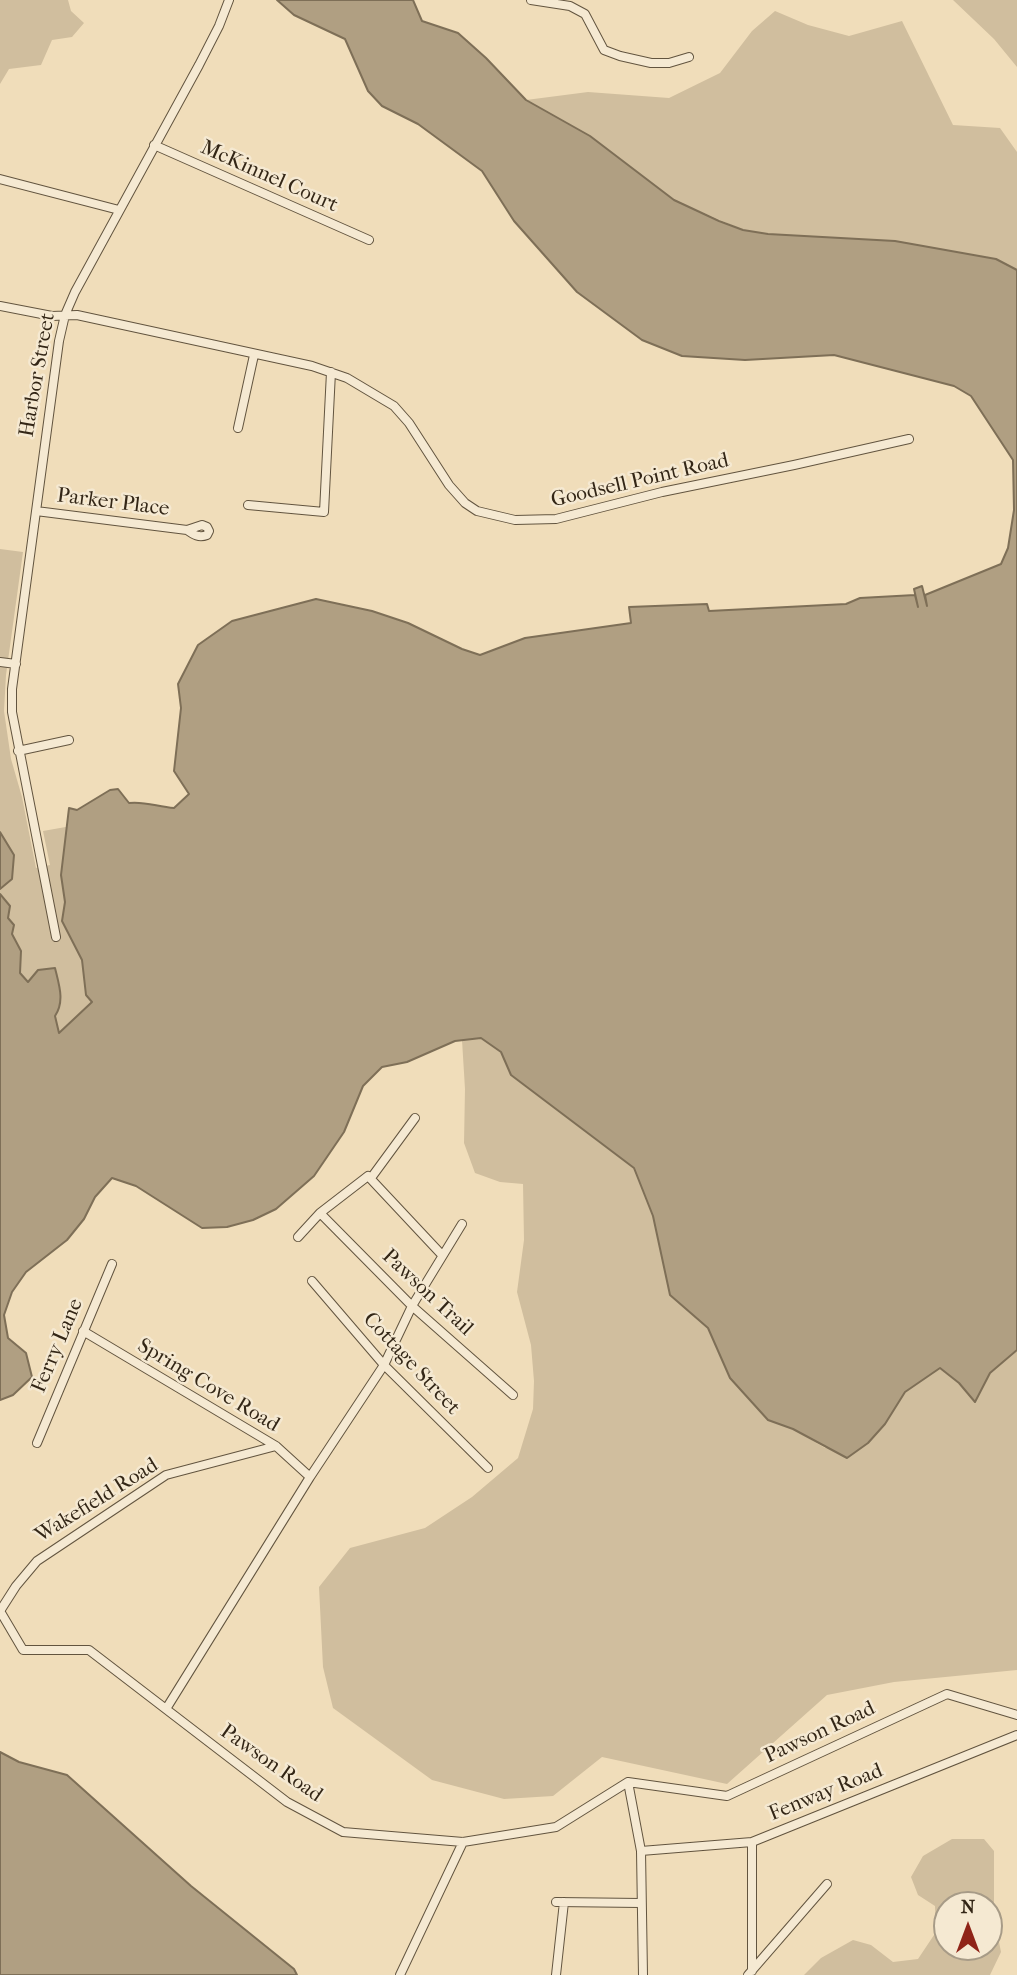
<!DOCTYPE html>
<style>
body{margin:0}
#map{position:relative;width:1017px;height:1975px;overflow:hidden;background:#f0ddba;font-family:"IM FELL French Canon",serif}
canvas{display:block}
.north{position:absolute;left:933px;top:1891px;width:70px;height:70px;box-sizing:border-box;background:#f5e9d2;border:2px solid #a79b87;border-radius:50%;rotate:0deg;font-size:19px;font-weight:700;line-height:28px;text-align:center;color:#332616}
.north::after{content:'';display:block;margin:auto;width:24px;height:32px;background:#8f2418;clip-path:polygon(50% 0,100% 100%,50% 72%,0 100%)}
</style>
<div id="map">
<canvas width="1017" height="1975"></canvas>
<div class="north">N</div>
</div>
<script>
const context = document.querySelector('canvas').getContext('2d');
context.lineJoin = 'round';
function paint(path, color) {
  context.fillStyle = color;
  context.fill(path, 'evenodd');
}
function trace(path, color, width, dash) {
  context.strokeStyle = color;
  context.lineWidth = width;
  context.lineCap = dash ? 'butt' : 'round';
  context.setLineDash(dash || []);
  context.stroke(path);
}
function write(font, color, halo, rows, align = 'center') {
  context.font = font + ' "IM FELL French Canon",serif';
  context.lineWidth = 5;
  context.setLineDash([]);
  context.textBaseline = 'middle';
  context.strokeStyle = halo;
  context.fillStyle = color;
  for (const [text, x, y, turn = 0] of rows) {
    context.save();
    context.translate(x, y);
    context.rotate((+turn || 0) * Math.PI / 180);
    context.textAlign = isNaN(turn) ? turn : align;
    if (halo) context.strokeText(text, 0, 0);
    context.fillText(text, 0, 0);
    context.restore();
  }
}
paint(new Path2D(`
 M0,0H68L71,11L84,23L72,37L52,40L41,65L9,69L0,84Z
 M953,0H1017V67L994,39Z
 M775,11L808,25L849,36L902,21L953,125L1000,128L1017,152V270L993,258L895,241L768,234L743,230L674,200L590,136L526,100L588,92L669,98L720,73L752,31Z
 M0,549L23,552L6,675L4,711L11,759L22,797L36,868L50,865L43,831L77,825L82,960L86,995L92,1002L58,1034L20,984L0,924Z
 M481,1038L501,1052L511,1075L634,1168L653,1216L670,1294L708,1328L730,1378L768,1420L793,1429L825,1448L885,1424L905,1392L940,1368L959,1383L975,1402L990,1373L1017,1350V1670L894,1682L827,1695L727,1784L602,1757L553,1796L504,1799L432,1780L333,1708L323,1667L319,1587L350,1548L425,1528L472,1497L518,1458L533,1409L534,1381L531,1345L517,1292L524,1240L523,1184L500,1182L475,1173L464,1143L465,1089L462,1040Z
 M952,1839H984L994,1851V1917L1001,1952L990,1975H804L821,1958L853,1940L871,1945L893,1962L918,1959L936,1932L935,1906L918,1895L911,1877L923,1856ZM947,1905H989V1947H947Z`), '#d0be9e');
const water = new Path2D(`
 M277,0H413L422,21L458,33L486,58L526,100L590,136L674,200L719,221L743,230L768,234L895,241L996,259L1017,270V1350L990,1373L975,1402L959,1383L940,1368L905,1392L885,1424L868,1443L847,1458L793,1429L768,1420L730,1378L708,1328L670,1295L653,1216L634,1168L511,1075L501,1052L481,1038L455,1041L407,1062L382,1067L363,1086L344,1132L314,1176L276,1209L253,1220L227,1227L202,1228L136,1186L112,1178L95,1197L84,1219L67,1240L26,1272L12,1292L4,1315L8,1338L26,1353L32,1377L13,1395L0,1400V894L10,906L8,918L14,925L12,934L21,951L20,973L28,982L38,970L55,968C59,985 65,1001 55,1016L59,1033L92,1002L86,995L82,960L62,921L65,902L61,875L69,808L77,810L110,790L118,789L129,803C145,801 158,807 174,808L189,794L174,771L181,708L178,684L198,645L232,621L316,599L372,611L408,623L462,649L480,655L525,638L631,623L629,607L707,604L709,611L846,604L860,598L915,595L918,607L914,589L922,586L927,606L925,595L1001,564L1008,548L1014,510L1013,460L971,396L954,386L834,355L745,360L682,356L642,340L577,292L514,221L482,171L418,124L382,106L368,91L345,39L294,15Z
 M0,832L14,855L12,879L0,889Z
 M0,1752L19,1762L67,1775L191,1886L294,1969L297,1975H0Z`);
paint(water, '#b09f82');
trace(water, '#7e6f57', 2);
const minor = new Path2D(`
 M531,0L570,6L585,14L604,50L620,56L651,63H669L689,57
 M154,145L369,240
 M0,179L119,210
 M0,306L52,316L77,315L312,366L347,378L394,406L409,423L449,485L465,503L477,511L515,520L556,519L662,492L794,465L909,439
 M238,428L254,355
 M248,505L324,512L331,372
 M36,511L187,530C194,535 199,538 207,535L209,531L207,527L202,525L187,530
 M0,662L16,664
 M18,751L69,740
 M56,937L12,712V689L59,341L65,315L75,292L199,65L219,26L229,0
 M371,1178L415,1118
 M320,1213L412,1306L513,1395
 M298,1237L320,1213L368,1176L442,1255
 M312,1281L384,1365L488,1468
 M83,1331L276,1446L310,1477
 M37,1443L112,1264
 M276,1446L166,1475L37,1561L16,1586L0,1611L23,1650H89L287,1802L343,1832L463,1842L556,1827L628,1782L727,1796L947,1694L1017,1715
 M166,1709L310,1477L384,1365L412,1306L462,1224
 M628,1782L641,1851L643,1975
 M641,1851L752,1842L1017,1735
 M556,1902L641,1903
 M752,1971V1842
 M400,1975L463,1842
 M556,1975L564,1902
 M748,1975L827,1884`);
trace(minor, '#62543f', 10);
trace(minor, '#f5e9d2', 8);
write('21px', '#332616', '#f5e9d2', [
 ["McKinnel Court",269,177,24],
 ["Harbor Street",38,375,-80],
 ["Goodsell Point Road",640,481,-13],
 ["Parker Place",113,503,7],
 ["Pawson Trail",427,1293,43],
 ["Ferry Lane",58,1346,-67],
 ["Cottage Street",411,1364,47],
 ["Spring Cove Road",208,1386,31],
 ["Wakefield Road",97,1501,-32],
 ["Pawson Road",820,1733,-25],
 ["Pawson Road",271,1764,35],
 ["Fenway Road",826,1793,-22]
]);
</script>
